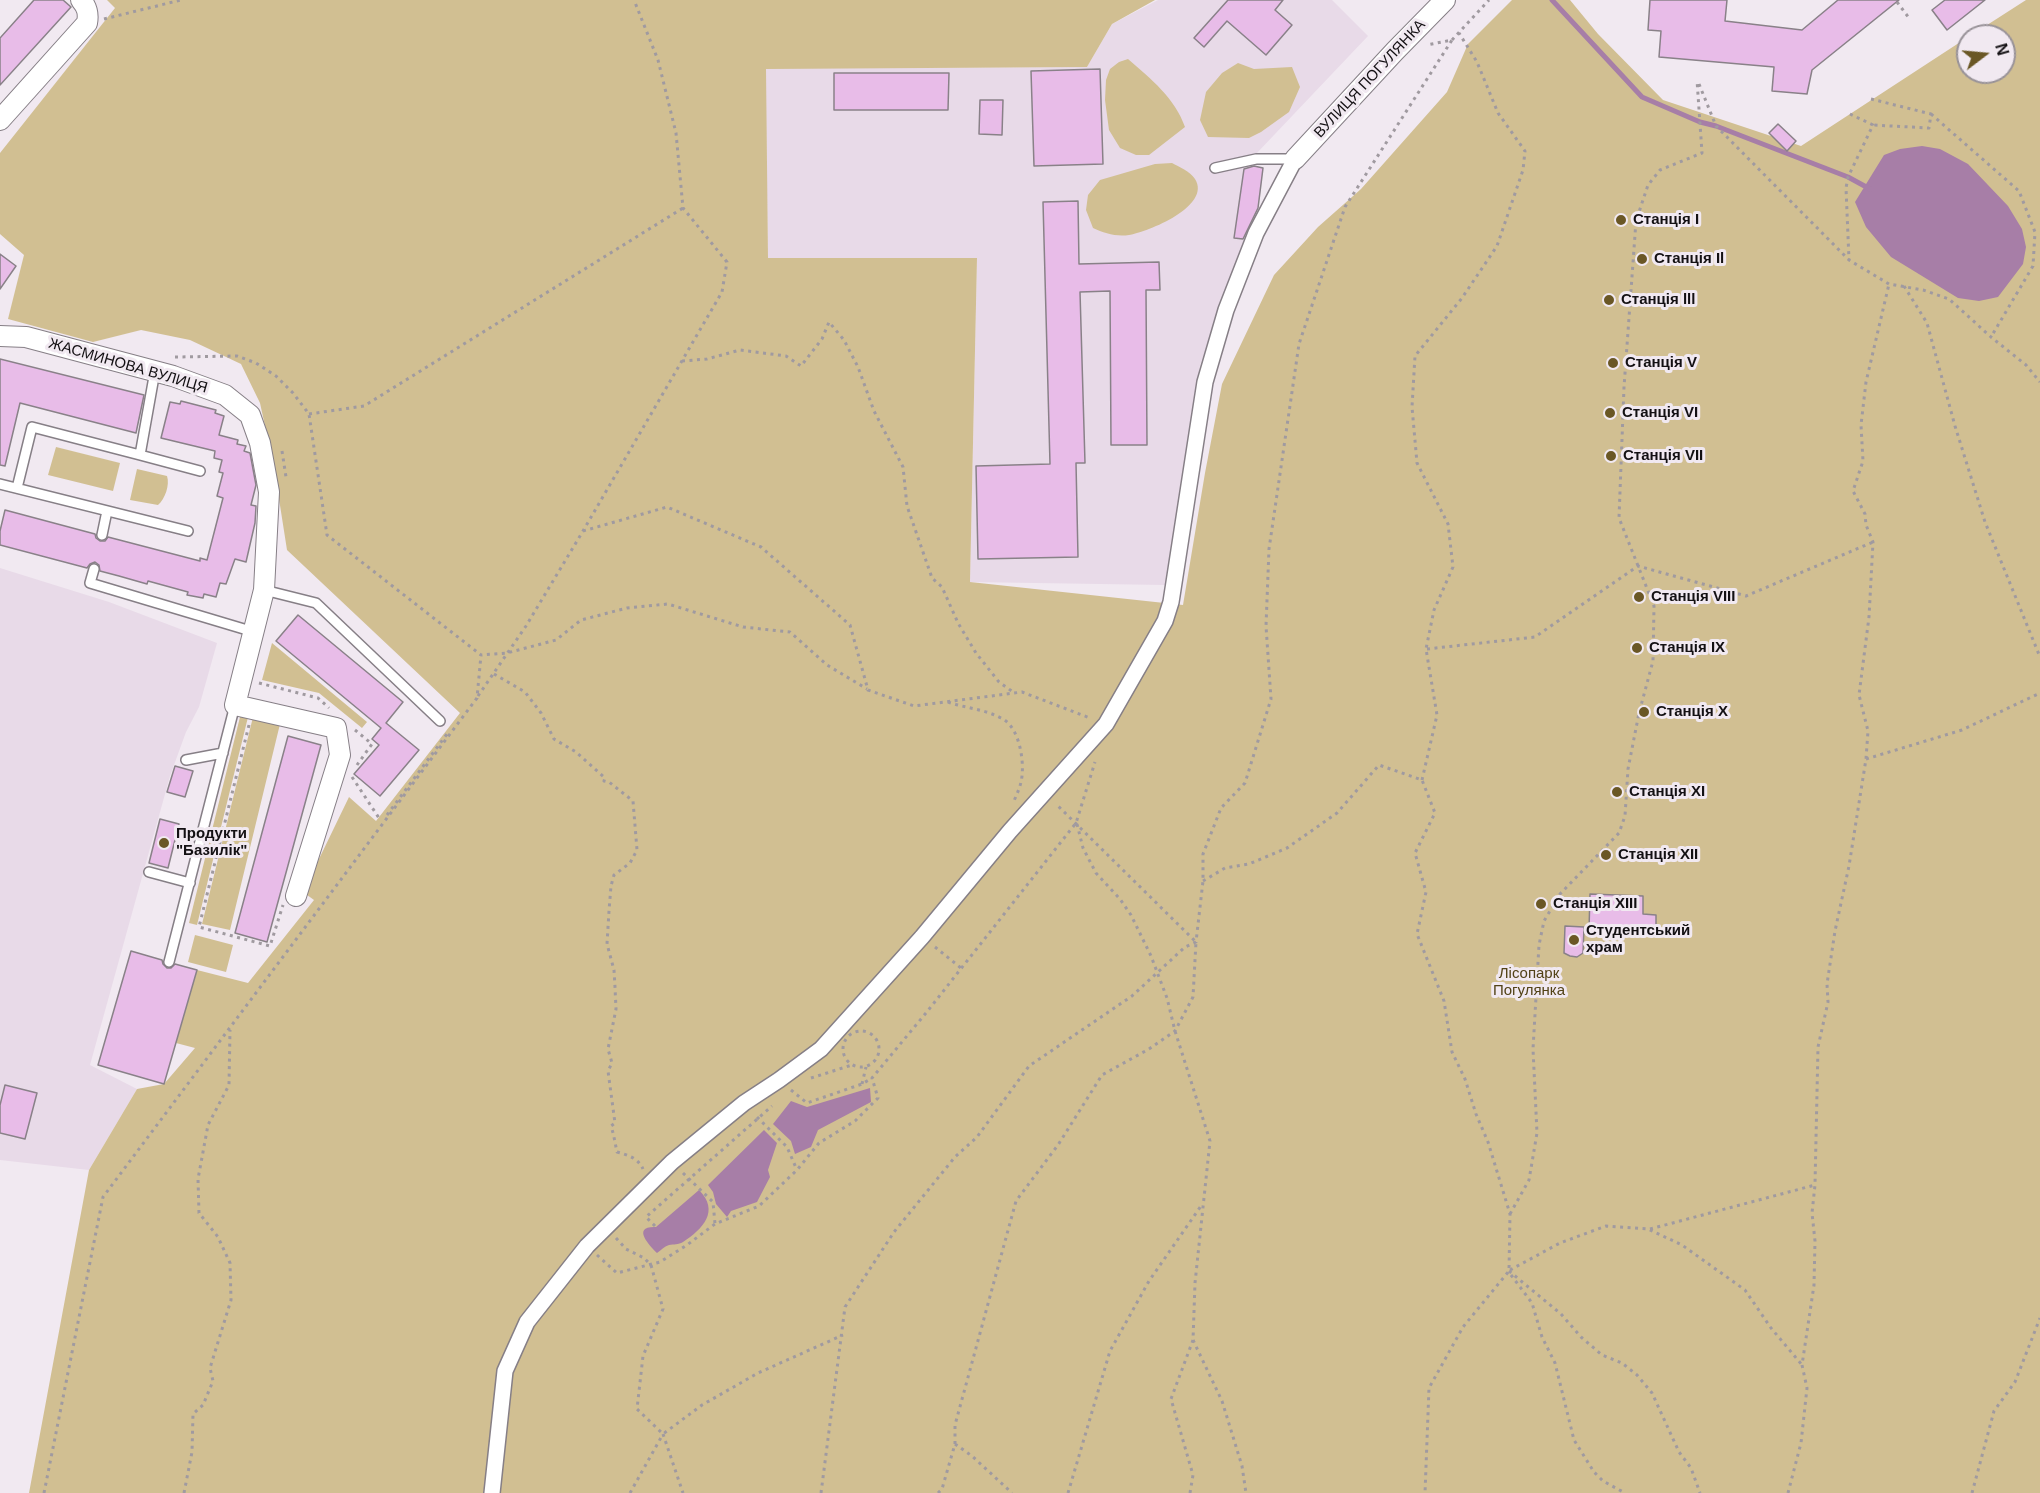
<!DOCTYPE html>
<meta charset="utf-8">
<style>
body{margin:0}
#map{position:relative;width:2040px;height:1493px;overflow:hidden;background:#f1e9f1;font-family:Helvetica,sans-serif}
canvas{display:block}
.north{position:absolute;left:1956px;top:24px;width:60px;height:60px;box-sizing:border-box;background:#f1e9f1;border:2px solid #989298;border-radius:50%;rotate:74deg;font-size:16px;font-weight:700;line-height:24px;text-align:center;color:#131013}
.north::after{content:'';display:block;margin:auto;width:21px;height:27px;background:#6a5725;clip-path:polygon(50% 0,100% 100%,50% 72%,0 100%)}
</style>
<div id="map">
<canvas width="2040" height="1493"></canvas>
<div class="north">N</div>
</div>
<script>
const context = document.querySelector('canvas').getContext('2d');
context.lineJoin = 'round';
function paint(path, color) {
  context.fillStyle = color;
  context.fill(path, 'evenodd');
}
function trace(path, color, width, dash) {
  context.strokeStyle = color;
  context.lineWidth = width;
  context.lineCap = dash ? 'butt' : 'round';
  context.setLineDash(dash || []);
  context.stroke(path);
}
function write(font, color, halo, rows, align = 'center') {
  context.font = font + ' Helvetica,sans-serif';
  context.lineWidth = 6;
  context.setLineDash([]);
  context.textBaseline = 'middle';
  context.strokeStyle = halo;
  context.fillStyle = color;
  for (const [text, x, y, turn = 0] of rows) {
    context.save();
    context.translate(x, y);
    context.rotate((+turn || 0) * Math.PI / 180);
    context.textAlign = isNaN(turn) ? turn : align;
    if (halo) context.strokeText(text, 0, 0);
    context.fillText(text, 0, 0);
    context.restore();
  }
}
paint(new Path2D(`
 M1158,0H1332L1368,36L1256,154L1253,166L1263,168L1257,222L1246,240L1200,365L1186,466L1165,585L970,582L977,258H768L765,68L1087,67L1112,24Z
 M0,568L109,602L217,643L199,707L186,732L170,776L90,1065L137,1089L89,1170L0,1160Z`), '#e8dae8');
paint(new Path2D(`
 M107,0H1155L1112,24L1087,67L766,69L768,258H977L970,582L1183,605L1205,473L1222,384L1274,275L1318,227L1361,189L1447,92L1468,44L1512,0H1570L1598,34L1663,100L1801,146L1968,37V72H2004V36H1970L2026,0H2040V1493H29L89,1170L137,1089L164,1084L195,1048L176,1043L197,970L248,983L314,900L303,892L349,797L376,821L460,713L287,550L274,467L260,403L241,364L190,340L141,330L93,342L8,319L24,255L0,234V153L115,8Z
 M1128,59C1151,79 1175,98 1185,127L1149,155H1136L1120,148L1109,130L1105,100L1106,80L1110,69L1119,62Z
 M1238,63L1254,69L1292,67L1300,87L1289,112L1261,132L1249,138L1208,137L1200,120L1206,92L1222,73Z
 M1172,163C1179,167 1190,171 1195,179C1212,206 1148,232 1129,235C1116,237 1104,233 1093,228L1086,210L1088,195L1100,180L1155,164Z
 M56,447L120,463L113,491L48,475Z
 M137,469L167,476C170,485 165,499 158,505L130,500Z
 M272,643L367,722L362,728L319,693L262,680Z
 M244,713H249L197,925L189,923L240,717Z
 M253,717L280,724L230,930L202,924Z
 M195,935L233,945L226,972L188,962Z`), '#d1bf92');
paint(new Path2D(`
 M1922,146L1940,149L1968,164L2008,206L2022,229L2026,247L2023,264L1998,297L1979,301L1958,298L1891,257L1866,227L1855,202L1884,155L1900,149Z
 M870,1088L871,1102L818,1130L811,1147L795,1154L791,1141L773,1124L791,1101L807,1107Z
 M764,1130L777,1143L768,1170L770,1177L757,1202L731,1211L727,1217L716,1204L713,1192L708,1185Z
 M699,1190C720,1211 703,1229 683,1242C678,1245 674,1244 669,1245C665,1246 661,1250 657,1253C649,1245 631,1226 656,1227Z`), '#a77ea7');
trace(new Path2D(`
 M1552,0L1642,97L1700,122L1716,126L1848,177L1870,189`), '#a77ea7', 5);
const building = new Path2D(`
 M34,0H63L71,7L0,85V38Z
 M1228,0H1283L1275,10L1292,25L1266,55L1227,21L1204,47L1194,38Z
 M1650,0H1727L1725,21L1802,30L1838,0H1899L1812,70L1807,94L1772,91L1774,67L1659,57L1661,31L1648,30Z
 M1945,0H1985L1947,30L1932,10Z
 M1100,69L1103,164L1034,166L1031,71Z
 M834,73H949L948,110H834Z
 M980,100H1003L1002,135L979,134Z
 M1778,124L1796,141L1787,151L1769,133Z
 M1254,166L1263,168L1258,208L1243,239L1234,238L1244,169Z
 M1078,201L1079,264L1159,262L1160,290H1146L1147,445H1111L1110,291L1080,292L1085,463H1076L1078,557L978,559L976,466L1050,464L1043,202Z
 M0,254L16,266L0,289Z
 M0,359L144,395L136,433L20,403L5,466L0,465Z
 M181,401L216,410L215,413L224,416L219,435L238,440L237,444L246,446L244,451L250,453L256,485L251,505L256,506L255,523L246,562L235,559L226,584L220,583L216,597L204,594L203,598L187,595L188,592L148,581L147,584L119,576L100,571L99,565L95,562L90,564L87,568L0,545V531L5,510L95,534L96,538L100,541H105L108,537L200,561V558L207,560L223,498L217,496L223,473L219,472L222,460L214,458L215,451L161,438L170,402L180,404Z
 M298,615L403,702L386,723L419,750L380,796L354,774L379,745L372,739L381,728L276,641Z
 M288,736L321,745L267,942L235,933Z
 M175,766L193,771L185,797L167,792Z
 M160,819L179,824L168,868L149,863Z
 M1590,894L1643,896V914L1656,915V933L1589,930Z
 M1565,926L1584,927L1583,953L1577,957L1570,956L1564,953Z
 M131,951L162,960L163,964L167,968H171L175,964L197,970L164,1084L98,1065Z
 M5,1085L37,1093L25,1139L0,1133V1105Z`);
paint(building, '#e8bce8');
trace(building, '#898188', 1.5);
const service = new Path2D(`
 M1215,168L1256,159H1295
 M155,371L140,455L200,471
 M0,484L188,531
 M17,488L32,427L140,455
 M102,535L107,511
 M94,569L90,583L254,632
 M264,590L316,603L440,721
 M186,760L223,753
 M149,872L190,883
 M169,962L235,705`);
const pedestrian = new Path2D(`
 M492,1493L505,1371L527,1322L587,1246L672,1162L744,1103L779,1080L821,1049L922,937L1010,831L1106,724L1165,621L1171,602L1205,382L1226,310L1256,233L1295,159`);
const minor = new Path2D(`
 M0,120L87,23C89,13 87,7 81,0
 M1295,159L1395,51L1445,0
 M0,336L26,337L173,376L225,395L250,415L260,443L269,492L264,590L235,705L336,728L340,755L296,896`);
trace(service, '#867f86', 12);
trace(pedestrian, '#867f86', 18);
trace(minor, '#867f86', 22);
trace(new Path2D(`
 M1897,2L1909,18
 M104,19L181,0
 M1452,40L1489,0
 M1699,84L1716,126L1849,260
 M1871,99L1931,114L1929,128L1873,125
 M1850,114L1873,125L1848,177L1846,188L1849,260L1889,284L1923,290L1949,299L1991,337L2026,365L2040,382
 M1931,114L2019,191L2035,232L2033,266L1991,337
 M1904,286L1927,323L1955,426L1985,522L2040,657
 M175,357L237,356L256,363L276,376L293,393L309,414L327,535L481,655L507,653L556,640L581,620L627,608L668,604L743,627L790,632L827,665L867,689
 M682,361L707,359L740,350L786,356L801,366L822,339L829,322L844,340L858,367L874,411L903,467L907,506L932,578L942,587L958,623L976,653L999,682L1013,692
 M309,414L364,406L683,208
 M282,451L286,477
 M583,531L667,507L761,547L850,625L868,690L914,706L1022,692L1090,718
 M1427,649L1535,637L1638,566L1746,596L1873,542
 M494,674L525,692L541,713L554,739L576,752L605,778L604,781L609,782L633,801L637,850L630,863L614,875L611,886L609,911L607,944L614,970L615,987L616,1009L608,1049L612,1063L608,1071L615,1123L611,1126C614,1135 615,1143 617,1152C628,1155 638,1158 643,1169
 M259,683L318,698L329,708
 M478,696L526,626L583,531L722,292L727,262L683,208L676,133L658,60L634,0
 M948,702C965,708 984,709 1001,718C1019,726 1024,759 1022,776C1021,786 1017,794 1013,803
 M249,725L199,927L270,946L283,905
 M355,730L372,744L357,765
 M1866,759L1962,730L2040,693
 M352,777L379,818
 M1422,780L1437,715L1426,649L1434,610L1453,567L1448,524L1417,463L1412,407L1415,356L1462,298L1497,246L1523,170L1525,151L1498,113L1477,62L1459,33
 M387,815L447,734L445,731
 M1077,824L1083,848L1096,873L1120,899L1131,915L1151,956L1167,998L1175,1031L1210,1141L1195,1283L1193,1340L1222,1401L1242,1466L1246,1493
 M1203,881L1225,868L1249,864L1287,848L1337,813L1379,765L1422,780L1435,813L1415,853L1426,892L1417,934L1444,1001L1452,1052L1465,1079L1476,1114L1488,1142L1510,1214L1509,1271L1463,1327L1429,1388L1425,1493
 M935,947L961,968
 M843 1049a18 18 0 1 1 36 0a18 18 0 1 1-36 0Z
 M811,1078L852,1065
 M862,1084L866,1067
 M791,1090L807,1103L862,1084L872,1078
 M757,1117L787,1147L797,1170
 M683,1173L713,1202L715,1224
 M1510,1214L1529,1180L1537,1133L1533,1049L1539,945L1544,921L1560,894L1619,833L1625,816L1628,769L1639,713L1653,661L1654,606L1619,518L1624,387L1636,221L1648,185L1660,170L1702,153L1697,80
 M655,1226L646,1217L772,1106
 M1650,1229L1815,1185
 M616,1238L626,1249L644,1258L651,1265L663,1309L643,1356L637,1409L663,1434L702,1405L758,1373L843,1335
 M597,1255L617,1273L660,1262L687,1245L715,1224L759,1206L797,1170L819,1143L855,1121L878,1098L872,1078L926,1013L1076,823L1095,762
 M1510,1270L1560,1243L1606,1226L1648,1229L1682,1245L1745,1290L1771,1328L1802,1365
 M1509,1271L1561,1314L1581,1337L1602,1355L1622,1363L1637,1375L1652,1393L1679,1452L1691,1468L1700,1493
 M1511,1275L1532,1303L1542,1337L1555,1363L1574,1440L1594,1472L1603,1481L1625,1493
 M663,1434L683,1493
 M955,1444L972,1456L1012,1493
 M44,1493L103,1197L477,698L481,655
 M184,1493L192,1452L193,1414L203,1405L213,1381L210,1368L231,1300L230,1263L218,1237L199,1213L198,1179L208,1125L229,1085L230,1030
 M630,1493L663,1434
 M821,1493L845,1307L894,1232L955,1157L977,1137L1029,1066L1132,996L1185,947L1196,942L1203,881V854L1221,808L1245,783L1271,699L1266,626L1269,549L1299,344L1345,207L1452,40L1427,45
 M938,1493L942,1489L955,1444V1425L1016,1201L1058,1145L1102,1075L1149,1049L1175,1031L1193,997L1196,942L1056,804
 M1068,1493L1110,1351L1149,1281L1201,1206
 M1190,1493L1193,1475L1171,1399L1193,1340
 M1788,1493L1801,1443L1807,1388L1802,1365L1814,1285L1815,1241L1812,1213L1815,1185L1818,1047L1828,1002L1827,984L1835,931L1849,866L1866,759L1868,731L1859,695L1869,617L1873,542L1866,525L1865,514L1853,491L1863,461L1861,425L1866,382L1889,284
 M1972,1493L1994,1411L2015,1382L2040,1318`), '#a09aa0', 3, [3, 4.5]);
trace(service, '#fff', 9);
trace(pedestrian, '#fff', 15);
trace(minor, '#fff', 20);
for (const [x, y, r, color] of [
 [1621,220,6,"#6a5725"],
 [1642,259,6,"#6a5725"],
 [1609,300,6,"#6a5725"],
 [1613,363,6,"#6a5725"],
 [1610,413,6,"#6a5725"],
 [1611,456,6,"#6a5725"],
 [1639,597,6,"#6a5725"],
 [1637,648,6,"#6a5725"],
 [1644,712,6,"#6a5725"],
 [1617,792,6,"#6a5725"],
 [164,843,6,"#6a5725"],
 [1606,855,6,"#6a5725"],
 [1541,904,6,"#6a5725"],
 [1574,940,6,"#6a5725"]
]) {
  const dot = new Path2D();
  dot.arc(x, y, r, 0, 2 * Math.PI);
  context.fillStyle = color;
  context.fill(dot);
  trace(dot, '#f1e9f1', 2);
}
write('15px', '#131013', '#f1e9f1', [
 ["ВУЛИЦЯ ПОГУЛЯНКА",1370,79,-47],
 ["ЖАСМИНОВА ВУЛИЦЯ",128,366,16]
]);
write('bold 15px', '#131013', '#f1e9f1', [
 ["Cтанція I",1633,220],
 ["Cтанція Il",1654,259],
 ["Cтанція lll",1621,300],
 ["Cтанція V",1625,363],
 ["Станція VI",1622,413],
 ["Станція VII",1623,456],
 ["Cтанція VIII",1651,597],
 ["Cтанція IX",1649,648],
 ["Cтанція X",1656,712],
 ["Cтанція XI",1629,792],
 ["Продукти",176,834],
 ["\"Базилік\"",176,851],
 ["Cтанція XII",1618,855],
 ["Cтанція XIII",1553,904],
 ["Студентський",1586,931],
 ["храм",1586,948]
], 'left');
write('15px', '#524217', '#f1e9f1', [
 ["Лісопарк",1529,974],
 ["Погулянка",1529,991]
]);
</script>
